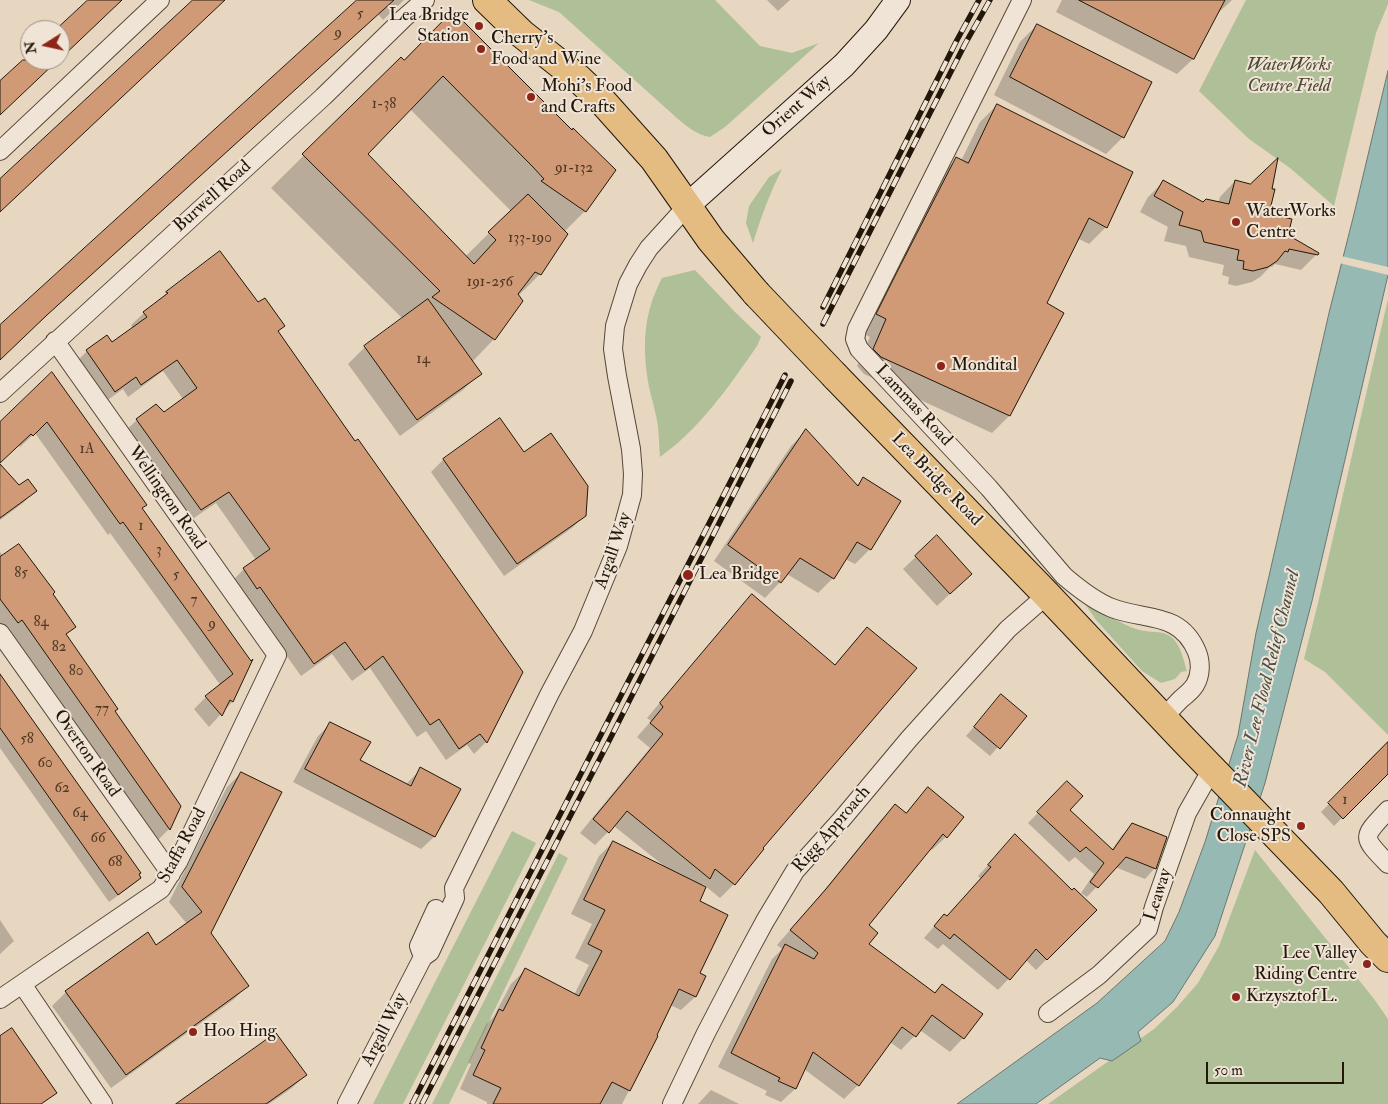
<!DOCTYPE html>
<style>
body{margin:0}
#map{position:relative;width:1388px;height:1104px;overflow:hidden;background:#e7d6c0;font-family:"IM FELL Double Pica",serif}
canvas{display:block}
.north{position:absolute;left:20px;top:20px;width:50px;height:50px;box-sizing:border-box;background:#efe4d6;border:1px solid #9d9284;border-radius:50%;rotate:260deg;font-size:14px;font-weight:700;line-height:20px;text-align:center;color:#231709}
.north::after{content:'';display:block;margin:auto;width:18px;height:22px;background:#8f2418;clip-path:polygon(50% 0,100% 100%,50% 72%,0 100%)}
.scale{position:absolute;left:1206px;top:1062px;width:138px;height:22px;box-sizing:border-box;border:2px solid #231709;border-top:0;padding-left:6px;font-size:15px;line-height:18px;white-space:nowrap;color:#231709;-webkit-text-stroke:4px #efe4d6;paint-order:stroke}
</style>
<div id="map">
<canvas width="1388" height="1104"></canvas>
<div class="north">N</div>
<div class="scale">50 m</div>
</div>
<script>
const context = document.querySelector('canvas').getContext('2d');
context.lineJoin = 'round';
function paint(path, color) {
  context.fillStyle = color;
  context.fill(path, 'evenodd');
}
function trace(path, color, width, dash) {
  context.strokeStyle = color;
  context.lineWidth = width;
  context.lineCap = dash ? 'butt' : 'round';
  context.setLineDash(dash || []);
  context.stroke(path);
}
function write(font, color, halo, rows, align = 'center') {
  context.font = font + ' "IM FELL Double Pica",serif';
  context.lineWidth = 4;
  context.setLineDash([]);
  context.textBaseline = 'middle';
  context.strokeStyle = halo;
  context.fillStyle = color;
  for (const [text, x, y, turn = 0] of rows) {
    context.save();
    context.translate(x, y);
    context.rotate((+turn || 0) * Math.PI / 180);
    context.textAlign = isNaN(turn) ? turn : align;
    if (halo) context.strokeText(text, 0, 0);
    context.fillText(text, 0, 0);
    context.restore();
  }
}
paint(new Path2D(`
 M529,0H715L760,46L792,53L819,43L725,127L710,137C697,135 688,127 678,119L559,12Z
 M1246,0H1388V4L1376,33L1334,206L1290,168L1249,139L1199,91Z
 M782,169C770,193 761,217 753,243L746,223L749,206L769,177Z
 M695,270L735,312L761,337L757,346C734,379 711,413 681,440C675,446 667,451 660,457C659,446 659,436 658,426C656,413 652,400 649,387C642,347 643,314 662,278Z
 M1388,299V735L1325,672L1304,659L1318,603Z
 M1083,601C1100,611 1120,624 1139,630C1149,633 1161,630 1170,636C1181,644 1183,659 1187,671L1181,672L1175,679L1161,683L1142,671L1096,620Z
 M512,831L536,843L403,1104H373Z
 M1255,850L1374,999L1388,1019V1104H1048L1154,1029L1177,1007L1198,983L1219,946Z
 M559,853L568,858L449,1104H432Z`), '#afbf97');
const water = new Path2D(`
 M1388,71V275L1312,601L1265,783L1215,936L1173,1002L1138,1032L1141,1041L1112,1061L1100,1058L1036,1104H957L1097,1003L1165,941L1179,912L1205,842L1238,735L1256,633L1329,313L1355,210Z`);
paint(water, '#97b9b3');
trace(water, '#69786f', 1);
paint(new Path2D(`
 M1341,256L1388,267V275L1339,263Z`), '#e7d6c0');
paint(new Path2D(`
 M359,0H404L383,20L378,14L0,358V327Z
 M767,0H790L778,11Z
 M1062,0H1232L1215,16L1193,59L1177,74L1056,12Z
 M453,13L585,211L564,232L540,274L518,296L494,339L472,362L480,373L463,390L400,436L348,364L365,347L403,319L271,188L401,59L404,62ZM410,109L511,211L465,257L366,154Z
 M1037,25L1123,137L1106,154L994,95L1020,42Z
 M997,105L1106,227L1089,244L1077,238L1045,304L1062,313L1009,416L992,433L864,374L857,366L870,337L860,332L940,176L957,159L961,161L980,122Z
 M1235,181L1287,235L1317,254L1301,270L1275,264L1272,267H1270L1260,277L1252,282L1236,286L1228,284L1229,277L1222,275L1224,265L1189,257L1186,246L1164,241L1168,227L1140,212L1148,197L1163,182L1203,204L1218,203L1220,197Z
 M219,253L258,304L283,326L278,332L355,442L521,672L486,742L474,754L467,745L446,760L426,731L417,737L370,668L352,681L332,654L301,676L246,599L231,582L244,569L256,560L216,503L188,522L124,432L137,420L164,414L183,399L163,371L128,397L123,389L102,404L74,364L87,351L112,344L133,328L131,325L144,313L159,301L167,293Z
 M52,374L141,509L250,662L232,702L209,727L194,709L206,697L221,686L110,533L108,535L35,433L20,447L18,445L0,462V424Z
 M806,431L856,486L863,479L870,549L855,564L845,559L833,578L818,593L787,574L780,582L765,598L714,561L791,446Z
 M524,454L585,515L572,528L504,576L431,472L444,459Z
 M0,466L19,487L35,491L23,503L0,520Z
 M937,537L958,586L937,606L903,569Z
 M0,552L3,556L51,594L74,627L66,635L114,712L179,806L169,829L157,841L10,631L5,635L0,628Z
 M752,596L834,666L854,642L867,629L762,848L763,849L734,884L720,898L703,884L701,886L698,901V973L704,977L695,997L681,1010L670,1005L655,1035L657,1036L622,1104H487V1102L460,1089L471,1064L468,1063L486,1025L494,1016L511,984L525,970L574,995L589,965L575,958L592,924L571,914L599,856L613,842L664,866L614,826L595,845L580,833L650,748L637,737L651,721L647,718L738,610Z
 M0,676L140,878L131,886L109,902L0,748Z
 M1001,696L1025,716L990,756L966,736Z
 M331,723L359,761L406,785L408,782L421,769L459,789L434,837L421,849L293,782L318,736Z
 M1388,741V772L1334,826L1321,812L1367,766L1365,764Z
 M241,773L209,933L247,986L233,1000L111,1088L52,1006L66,992L156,946L187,924L169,902L227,787Z
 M1067,783L1068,810L1111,851L1122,835L1132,825L1155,868L1145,879L1115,867L1087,897L1081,893L1094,874L1075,857L1069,862L1028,823Z
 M928,789L962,817L946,837L932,850L930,848L867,925V944L933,994L942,985L963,1038L950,1052L920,1030L901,1050L890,1042L858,1085L844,1099L804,1069L795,1089L781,1102L765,1095L767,1091L718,1067L772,959L782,949L777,945L813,904L881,820L895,806L905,814Z
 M1015,836L1072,891L1095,910L1036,970L1026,960L998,990L943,944L938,949L924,938L944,915L947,918L981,879L978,876Z
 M0,920L14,941L0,954Z
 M305,1075L292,1088L269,1104H178Z
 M711,1090L739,1104H698Z`), '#0003');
const building = new Path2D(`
 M88,0H122L60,59V26Z
 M193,0H225L0,212V179Z
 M357,0H394L47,315L0,360V325Z
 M1079,0H1225L1194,59Z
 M453,11L572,130L573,128L616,170L586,212L541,181L544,179L533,167L443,76L368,154L474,264L496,240L488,232L528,194L568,234L541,275L535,272L518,294L523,301L495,340L432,297L440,291L302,154L401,57L404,60Z
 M1037,24L1152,82L1124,138L1010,77Z
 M23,60H58L0,115V81Z
 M997,104L1133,172L1107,228L1089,218L1047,303L1064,313L1010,416L881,357L873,349L886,319L876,314L897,272L956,157L968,163Z
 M1278,158L1272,189H1275L1269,214L1292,219L1288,235L1319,253L1318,255L1289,249L1288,252L1285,251L1277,261L1268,267L1253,271L1243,269L1244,261L1237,260L1239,250L1204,242L1201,231L1179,225L1183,212L1154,196L1163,180L1203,202L1206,199L1229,204L1235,180L1250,184Z
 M220,251L258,302L265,298L285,326L278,331L355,441L358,439L523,672L487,743L480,734L459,749L439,719L430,725L383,656L365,670L345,642L314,664L260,587L257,589L243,568L270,549L229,492L201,510L136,419L156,404L164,412L197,388L177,360L141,385L136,377L115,392L86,350L107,335L112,342L147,317L143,312L168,293L166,292Z
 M428,299L482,374L417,420L364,346Z
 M52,372L147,505L142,508L251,661L253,659L233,702L230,700L222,716L205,696L233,674L123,522L120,524L47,422L33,436L31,434L0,463V422Z
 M500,418L524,452L551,433L588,486L586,516L517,564L443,459Z
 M806,429L858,486L863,477L901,501L871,550L857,542L834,579L800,558L781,583L728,545Z
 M0,464L19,485L28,479L37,491L0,518Z
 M937,535L972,574L950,594L915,556Z
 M19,544L55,592L53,594L76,627L66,634L118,709L115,711L181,806L170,830L22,620L18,623L0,599V557Z
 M752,594L835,665L867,627L917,668L763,848L764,849L735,885L715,869L710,879L627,811L609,833L593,819L663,734L650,723L663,707L660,703Z
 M0,674L141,873L139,874L141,878L118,895L0,728Z
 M1001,694L1027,716L1000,749L974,727Z
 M330,722L371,742L360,760L411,786L420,767L461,789L435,837L305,769Z
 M1388,742V774L1343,819L1328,803Z
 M241,772L282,792L211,933L249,986L126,1075L65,991L148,932L156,945L202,912L182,887Z
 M1067,781L1083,796L1070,810L1113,850L1132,823L1167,837L1156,869L1126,857L1098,888L1090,882L1104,863L1086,847L1080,852L1037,812Z
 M928,787L964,817L947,838L943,834L869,925L878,933L869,944L935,993L942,984L983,1014L964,1039L932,1015L916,1037L902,1027L859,1086L813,1052L796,1089L778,1081L780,1078L731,1053L785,944L814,959L818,953L790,930L826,889L895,804L906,813Z
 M1015,834L1072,890L1074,888L1097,910L1047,960L1036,949L1010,980L954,934L950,939L934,926L944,914L947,916L991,867L988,865Z
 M613,841L706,887L700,901L728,915L700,973L706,976L696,997L679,989L657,1035L658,1036L630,1091L612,1082L600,1104H493L501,1088L473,1075L485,1050L481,1048L499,1009L503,1011L525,968L579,996L602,951L588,944L605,910L584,900Z
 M12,1028L57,1093L41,1104H0V1036Z
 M276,1033L307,1075L266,1104H176Z`);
paint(building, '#cf9a75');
trace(building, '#231709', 1);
const street = new Path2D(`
 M1022,0L857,329L855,339L859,349L989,488L1064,576C1078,588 1094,601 1112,608C1145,621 1180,611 1197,652C1201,662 1201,675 1195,685C1192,690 1186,695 1181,699C1175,705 1169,712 1163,718
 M0,151L160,0
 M0,393L323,97L404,18L425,0
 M0,633L171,874
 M1388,810C1362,838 1361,836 1388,864
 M423,957L419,946L436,909
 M22,984L103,1104
 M0,999L161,889L178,862L277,655L55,341
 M1048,1013L1099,975L1148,929L1154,907L1187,813L1212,769
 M347,1104L423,957L430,952L455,898L454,888L550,693L583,631L618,546L632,495L633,474L631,449L617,376L613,349L615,326L628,284L638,265L649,248L688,205
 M672,1104L706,1033L745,958L765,921L795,871L842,819L909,739L1008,629L1047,595`);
const secondary = new Path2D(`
 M688,205L844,65L876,30L898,0`);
const primary = new Path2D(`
 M487,0L522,34L579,79L603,102L654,159L711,240L756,293
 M835,376L1047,595L1182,738L1331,892L1373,943L1388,958`);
trace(street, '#544737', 20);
trace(secondary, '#231709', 26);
trace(primary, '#231709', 30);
trace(street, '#efe4d6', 18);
trace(secondary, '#efe4d6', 24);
trace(primary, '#e4bb80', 28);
const rail = new Path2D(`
 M823,307L957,40L979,0
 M823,324L965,44L990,0
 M412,1104L785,375
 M422,1104L612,735L791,381`);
trace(rail, '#231709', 5.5);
trace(rail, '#efe4d6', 4, [11]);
const primaryBridge = new Path2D(`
 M756,293L835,376`);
trace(primaryBridge, '#231709', 30, []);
trace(primaryBridge, '#e4bb80', 28);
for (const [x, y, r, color] of [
 [479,26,5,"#8f2418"],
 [481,49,5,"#8f2418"],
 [531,97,5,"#8f2418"],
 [1236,222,5,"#8f2418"],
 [941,366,5,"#8f2418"],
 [688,575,6,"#8f2418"],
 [1301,826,5,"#8f2418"],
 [1367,964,5,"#8f2418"],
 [1236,997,5,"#8f2418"],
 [193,1032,5,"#8f2418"]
]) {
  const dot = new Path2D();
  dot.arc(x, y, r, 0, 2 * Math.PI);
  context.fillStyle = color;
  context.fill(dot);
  trace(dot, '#efe4d6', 2);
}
write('15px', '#4e3824', null, [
 ["5",360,15],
 ["9",338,34],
 ["1-38",384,105],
 ["91-132",574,169],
 ["133-190",530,239],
 ["191-256",490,283],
 ["14",423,360],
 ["1A",87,450],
 ["1",141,527],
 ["3",159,551],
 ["85",21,574],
 ["5",176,576],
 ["7",194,601],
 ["84",41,623],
 ["9",212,625],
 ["82",59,648],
 ["80",76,672],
 ["77",102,710],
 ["58",27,740],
 ["60",45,764],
 ["62",62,789],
 ["1",1345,801],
 ["64",80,814],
 ["66",98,839],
 ["68",115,863]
]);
write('18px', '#231709', '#efe4d6', [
 ["Lea Bridge",469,16,"right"],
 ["Station",469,37,"right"],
 ["Cherry's",491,39],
 ["Food and Wine",491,60],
 ["Mohi's Food",541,87],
 ["and Crafts",541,108],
 ["WaterWorks",1246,212],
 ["Centre",1246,233],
 ["Mondital",951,366],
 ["Lea Bridge",699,575],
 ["Connaught",1291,816,"right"],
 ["Close SPS",1291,837,"right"],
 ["Lee Valley",1357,954,"right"],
 ["Riding Centre",1357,975,"right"],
 ["Krzysztof L.",1246,997],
 ["Hoo Hing",203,1032]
], 'left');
write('italic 18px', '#4d4934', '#efe4d6', [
 ["WaterWorks",1289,66],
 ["Centre Field",1289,87]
]);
write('18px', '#231709', '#efe4d6', [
 ["Orient Way",797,107,-41],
 ["Burwell Road",213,197,-42],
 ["Lammas Road",913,406,47],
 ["Lea Bridge Road",936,480,46],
 ["Wellington Road",166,498,55],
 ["Argall Way",614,551,-71],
 ["Overton Road",86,754,55],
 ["Rigg Approach",832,830,-49],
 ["Staffa Road",183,846,-62],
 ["Leaway",1159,895,-72],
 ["Argall Way",385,1030,-63]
]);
write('italic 19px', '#4c5044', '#efe4d6', [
 ["River Lee Flood Relief Channel",1268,679,-76]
]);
</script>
